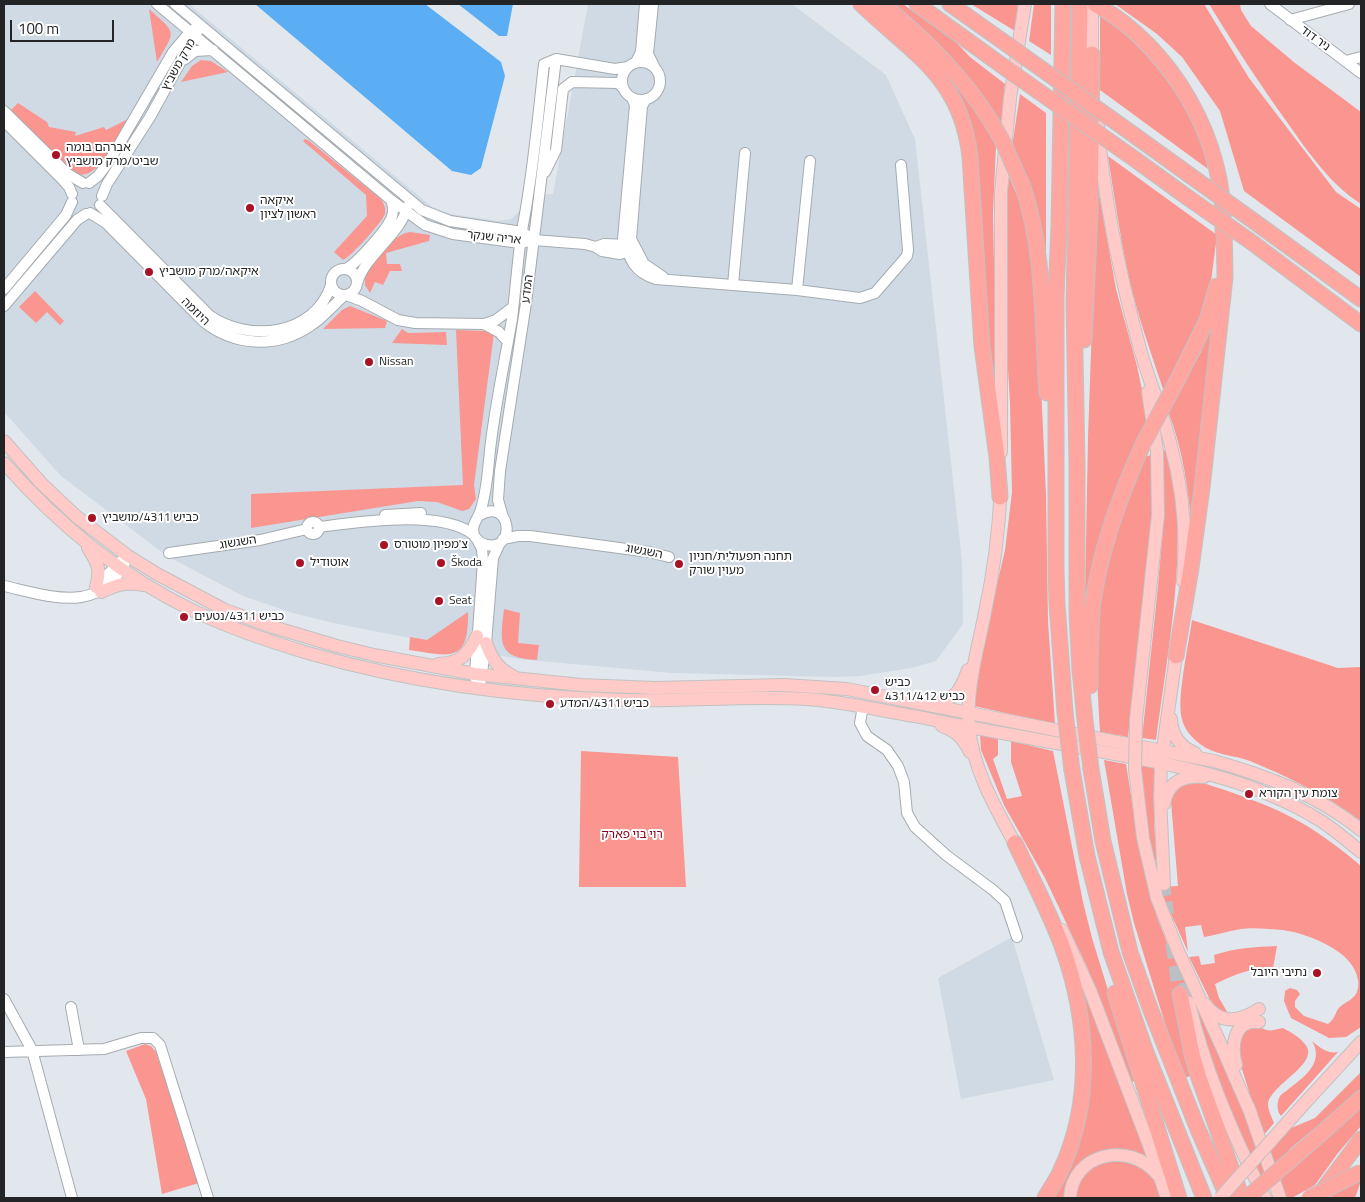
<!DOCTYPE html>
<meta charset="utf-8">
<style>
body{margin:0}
#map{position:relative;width:1365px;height:1202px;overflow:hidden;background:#e2e7ed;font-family:"Titillium Web",sans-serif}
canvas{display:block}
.frame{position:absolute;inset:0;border:5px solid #222426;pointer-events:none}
.scale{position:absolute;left:10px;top:20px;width:104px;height:22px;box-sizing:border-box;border:2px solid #222426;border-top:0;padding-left:6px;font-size:15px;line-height:18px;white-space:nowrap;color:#222426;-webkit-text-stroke:4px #fff;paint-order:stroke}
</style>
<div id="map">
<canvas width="1365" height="1202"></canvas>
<div class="frame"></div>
<div class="scale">100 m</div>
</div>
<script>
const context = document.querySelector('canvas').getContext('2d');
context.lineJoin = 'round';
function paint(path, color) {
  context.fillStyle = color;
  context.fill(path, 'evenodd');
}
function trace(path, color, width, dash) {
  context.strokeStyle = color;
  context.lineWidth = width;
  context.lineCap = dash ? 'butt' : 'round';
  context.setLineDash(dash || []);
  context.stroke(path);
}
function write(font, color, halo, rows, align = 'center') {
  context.font = font + ' "Titillium Web","Noto Sans Hebrew",sans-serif';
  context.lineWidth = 4;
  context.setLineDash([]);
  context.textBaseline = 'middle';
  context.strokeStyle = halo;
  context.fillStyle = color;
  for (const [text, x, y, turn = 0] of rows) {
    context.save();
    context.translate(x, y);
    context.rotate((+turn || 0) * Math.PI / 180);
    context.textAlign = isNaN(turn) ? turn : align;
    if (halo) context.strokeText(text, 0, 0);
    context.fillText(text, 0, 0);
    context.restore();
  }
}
paint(new Path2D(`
 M4,4H189L432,207L451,214L498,221L511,219L521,210L524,196L553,194L588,4H792L886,75L915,139L962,561L963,624L936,661L911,668L860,676L837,677L672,673L518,659L338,624L293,613L243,596L167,556L61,476L4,412Z
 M1012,937L1054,1080L961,1099L938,978Z`), '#cfdae5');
paint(new Path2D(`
 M870,4H872L943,66L984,122L996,146L993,213L996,372L991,373L972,131Z
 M892,4H903L956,42L970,57L1005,84L1001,127Z
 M971,4H1018L1015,31Z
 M1034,4H1051V55L1029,41Z
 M1115,4H1204L1249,78L1336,192L1361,209V277L1244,191L1220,111L1182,57L1157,34Z
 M1209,4H1240L1241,10L1251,26L1295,63L1361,112V204C1330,184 1308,152 1287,122C1259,83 1234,45 1209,4Z
 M149,9C177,34 176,30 157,62Z
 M1100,15C1144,45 1182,92 1201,143C1204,151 1206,160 1208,169L1100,90Z
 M201,60L211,61L228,72L181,82L192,66Z
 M1020,94L1046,113V263L1012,147Z
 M18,103L47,122L49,127L76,132L75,136L104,127L106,130L130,118C121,133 102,170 86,174C80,176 77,174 71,171L9,112Z
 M305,139L308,140L381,199C384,204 386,208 385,214C382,222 351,257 343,260L334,252L367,216L366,195L303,141Z
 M1108,156L1217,235L1211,282L1201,318L1164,392C1151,353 1137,314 1128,274C1120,235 1114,196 1108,156Z
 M1008,174L1029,224L1037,297L1046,495L1048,621L1055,724L974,706L984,641L1005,550L1012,492L1010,403L1008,369Z
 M1097,183L1116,289L1137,366L1148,418L1095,558L1085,596L1088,437Z
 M410,232L430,235L429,241L386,253L387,264H400L402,271H390L383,285L375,282L370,293L365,285V274C377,260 391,235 410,232Z
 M35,291L64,321L60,325L47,312L36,323L19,307Z
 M350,306L387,321L385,328L323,329L342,310Z
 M1216,310L1192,533C1189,493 1183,449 1168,411L1201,352Z
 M402,329L408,333L446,332L447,345L392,343Z
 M456,330L485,331L494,333L474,485L476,499L469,509L462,511L437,502L418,501L251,528V494L463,485Z
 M1168,450C1171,470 1177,490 1177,511C1181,587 1166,664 1156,740L1142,738L1157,596L1164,518L1161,451Z
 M1152,455V517L1128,737L1100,732C1098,695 1095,658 1098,622C1103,564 1124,511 1143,457Z
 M504,609L520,613L518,643L539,645L537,660C497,658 500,643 504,609Z
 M468,612C469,664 450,656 409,650L410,637L427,640Z
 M1192,620L1338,668L1361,667V821C1327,796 1289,777 1250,761C1234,755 1214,755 1200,744C1192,738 1184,729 1182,719C1176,700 1189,643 1192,620Z
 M980,735L998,739V755L993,759L1007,799L1022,796L1011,762V741L1053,751L1083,902L1092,938L1136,1081L1129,1082L1088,969L1045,878L1004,805L981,750Z
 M581,751L678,757L686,887H579Z
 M1104,760L1126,764L1140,853L1157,917L1171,953L1191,990L1232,1081L1271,1186L1266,1189L1241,1139L1215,1073L1191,997L1187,993L1192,1075L1185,1078L1172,1046L1134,923L1127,894Z
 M1141,765L1157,769L1154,823L1157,861L1152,859Z
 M1200,782C1231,792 1262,802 1291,817C1316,830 1340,848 1361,866V1027L1346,1037L1329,1038L1291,1018L1284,1001L1285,991L1290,988L1297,990L1300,994L1295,1001V1007L1304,1016L1328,1024C1337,1017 1335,1010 1341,1006C1346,1002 1352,1000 1356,994C1358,991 1359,984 1358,980C1354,951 1309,934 1283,930C1270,929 1253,927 1241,929C1229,931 1216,935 1204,937L1201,925L1185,927L1188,952L1159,887L1178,886L1171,802C1176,783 1182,784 1200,782Z
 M1277,946L1273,968C1250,968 1236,974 1215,984L1219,998L1229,1015L1215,1010L1189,957L1199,956L1201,965L1215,963L1214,955C1235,948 1255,947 1277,946Z
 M1086,996L1151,1162L1100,1154L1067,1198H1053L1074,1154L1083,998Z
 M1259,1026C1268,1033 1273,1030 1283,1028C1290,1032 1298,1036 1303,1042C1325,1062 1271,1083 1268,1104C1268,1110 1272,1118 1274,1123L1263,1136L1241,1066L1237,1047L1244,1030Z
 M1312,1041C1320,1048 1328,1054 1338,1052L1281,1116C1276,1110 1277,1102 1280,1096C1296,1082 1327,1066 1312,1041Z
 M145,1044L151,1046L156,1052L199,1183L162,1194L146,1099L126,1051Z
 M1361,1072V1090L1291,1148L1274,1167L1269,1151L1289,1129L1315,1118Z
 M1361,1107V1126L1338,1153L1315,1185L1292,1198H1286L1277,1180Z
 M1125,1159L1152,1174L1164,1198H1074C1076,1192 1077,1185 1080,1179C1089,1162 1108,1160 1125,1159Z
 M1361,1181L1355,1198H1330L1333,1194Z`), '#fa9590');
paint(new Path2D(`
 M255,4H425L501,62L505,76L481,168L471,175L452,171Z
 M458,4H513L507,36H499Z`), '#5baef3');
trace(new Path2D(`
 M1164,884L1169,921
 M1181,965L1188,999`), '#bcc0c5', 12, [12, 6]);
trace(new Path2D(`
 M1173,943L1180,994`), '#bcc0c5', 15, [15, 8]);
const minor = new Path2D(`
 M157,4L391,200L425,225L453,234L520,243L534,240L585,244L596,247L602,251L620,254L627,252L634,246
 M175,4L422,210L450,221L522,232L528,236
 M653,4L648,54L654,66
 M1270,4L1361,73
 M1290,20L1349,4
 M185,59L195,51L213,50
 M1346,61L1361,57
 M622 81a19 19 0 1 1 38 0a19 19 0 1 1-38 0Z
 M636,62L641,52L645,4
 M632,98L635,105L623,239C630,260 634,272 656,279L797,290L860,298L875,293L907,256L908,250L901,165
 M646,99L642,106L631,239L644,264L663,277
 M4,111L68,174L83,183
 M4,121L61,178L69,187L72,194
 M545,172L556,150L563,89L572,82L618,83L623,88
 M89,183L98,176L110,160L173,52L190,32L196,28
 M102,196L107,184L150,117L198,30
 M100,205L209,315C248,343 315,336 331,285
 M90,213L106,223L203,321C234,346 276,349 310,326C323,318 333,305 345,295
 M596,247L604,244L630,245
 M331 282a13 13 0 1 1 26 0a13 13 0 1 1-26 0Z
 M346,269C357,263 389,228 392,216C394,210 393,205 391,200
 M358,281C365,256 403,231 407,207
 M733,285L745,153
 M4,289L66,215L72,202
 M797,290L810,161
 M346,295L362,301L398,320L415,323L484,324L496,320L513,307
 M4,306L77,220L86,214
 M484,324L499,332L508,342
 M385,515L421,513
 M480,515C511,497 517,551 487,545C482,544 478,541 475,537C469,525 479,519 481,509C488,487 488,464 491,442C496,401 505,360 512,319C515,294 517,269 520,244C522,227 526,211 528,195C535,152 539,108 544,64L556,59L615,69L628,67
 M503,517L498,500L500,471L526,303L556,59
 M307 528a6 6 0 1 1 12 0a6 6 0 1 1-12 0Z
 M319,527C359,522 442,509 474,535
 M503,539L518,536H530L649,552L669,557
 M169,553L260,540L307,529
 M4,586C53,597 103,616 128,556
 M96,586L121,561
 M481,680L486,643L493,558L500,543
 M478,688L475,674L483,561L482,549L478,541
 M863,706L860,723L867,736L887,750L898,766L904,782L907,813L915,827L946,855L993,890L1005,901L1017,937
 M4,999L32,1050L72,1198
 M71,1007L79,1050
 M4,1052L104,1049L141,1038H153L160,1045L208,1198`);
const major = new Path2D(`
 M1092,4V64
 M1098,126C1104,202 1120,276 1140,349C1149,381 1163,413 1171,446C1183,490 1187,536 1183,581
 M4,441L41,483L77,517L128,556L157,574L225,610L273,627L337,646L374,655L475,674L581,685L655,688L784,685L847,689L1214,761C1267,776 1318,795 1361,830
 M1001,452V192L1010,98L1025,4
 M4,463C57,523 119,575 192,610C229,628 268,641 308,653C411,683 517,697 624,700C685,702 745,695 806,699C842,701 878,710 914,716C966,727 1019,736 1071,746C1156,762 1246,774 1321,821C1335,830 1348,841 1361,852
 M1001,487C999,529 994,571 985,612C978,649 966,687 969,725C972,770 998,812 1019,851
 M88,548C98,563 101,570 96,587
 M101,592C119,584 124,582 144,585
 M486,643C492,659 498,669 513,676
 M438,664C460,663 467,656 477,636
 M930,703C955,701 960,692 968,670
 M1171,719C1172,736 1180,747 1195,753
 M1136,720L1158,515L1157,451L1148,392
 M942,726C956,731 963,738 970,752
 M1135,770L1143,838L1157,898L1178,951L1221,1045L1251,1114
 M1164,804C1168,782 1182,775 1204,777
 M1164,884L1160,797L1161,763L1177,648
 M1062,930L1090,990L1149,1145L1167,1198
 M1189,1003C1205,1071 1233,1136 1265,1198
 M1205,1004C1220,1025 1239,1022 1259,1009
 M1236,1065C1231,1048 1233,1018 1259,1022
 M1303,1105L1361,1042
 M1248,1106L1280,1198
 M1070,1198C1072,1153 1130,1140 1158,1175`);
const highway = new Path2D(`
 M861,4C914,55 961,77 970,157L982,346L997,457L1000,497
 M882,4C925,39 963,76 992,123
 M917,4L1004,67
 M950,4L1008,45
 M1063,4L1059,226L1056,296V567L1057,604L1065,712
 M1080,4L1074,304L1077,463V614L1080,671L1085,720
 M1095,4C1173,47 1227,143 1223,231
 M1134,135L1188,174
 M1136,160L1187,197
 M1023,187C1045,253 1042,324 1047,393
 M1255,222L1361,299
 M1250,241L1361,324
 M1084,340L1090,213L1092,54
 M1178,379L1207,320L1217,286
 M1176,656L1191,568L1202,488L1225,277L1224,222
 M1090,686C1090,658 1090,630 1093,602C1101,546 1121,493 1144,442
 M1091,769L1103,841L1130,952L1150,1008L1197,1127L1228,1198
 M1072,770L1087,856L1111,952L1147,1055L1204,1198
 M1015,843C1031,877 1049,911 1062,946C1088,1018 1094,1101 1060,1172C1056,1181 1050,1189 1045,1198
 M1115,993L1179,1198
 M1180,994L1192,1054L1199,1078L1242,1198
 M1315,1139L1361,1098
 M1320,1194L1361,1139`);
trace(minor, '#a5abaf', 12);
trace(major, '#c1c2c2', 14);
trace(highway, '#c1c2c2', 17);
trace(minor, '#fff', 10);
trace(major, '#ffcac7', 12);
trace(highway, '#ffa6a1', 15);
const majorBridge = new Path2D(`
 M1135,770L1136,720
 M1220,1198L1303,1105`);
const highwayBridge = new Path2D(`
 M1008,45L1134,135
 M1004,67L1136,160
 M992,123L1003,142L1023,187
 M1188,174L1255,222
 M1187,197L1250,241
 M1144,442L1178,379
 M1065,712L1072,770
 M1085,720L1091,769
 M1247,1198L1315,1139
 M1309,1198L1361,1172`);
trace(majorBridge, '#c1c2c2', 14, []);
trace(highwayBridge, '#c1c2c2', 17, []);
trace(majorBridge, '#ffcac7', 12);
trace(highwayBridge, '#ffa6a1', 15);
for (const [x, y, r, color] of [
 [56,155,5,"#a81224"],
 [250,208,5,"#a81224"],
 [149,272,5,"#a81224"],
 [369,362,5,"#a81224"],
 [92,518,5,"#a81224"],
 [384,545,5,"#a81224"],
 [300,563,5,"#a81224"],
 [441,563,5,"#a81224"],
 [679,564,5,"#a81224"],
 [439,601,5,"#a81224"],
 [184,617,5,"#a81224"],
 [875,690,5,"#a81224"],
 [550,704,5,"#a81224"],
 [1249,794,5,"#a81224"],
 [1317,973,5,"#a81224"]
]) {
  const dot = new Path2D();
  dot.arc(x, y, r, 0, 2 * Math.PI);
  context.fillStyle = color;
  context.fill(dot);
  trace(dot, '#fff', 2);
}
write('12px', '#222426', '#fff', [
 ["ניר דוד",1315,39,36],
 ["מרק משביץ",179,65,-61],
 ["אריה שנקר",494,238,6],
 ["המדע",528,289,-83],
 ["היוזמה",195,312,44],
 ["השגשוג",238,543,-9],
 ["השגשוג",644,552,11]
]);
write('12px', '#222426', '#fff', [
 ["אברהם בומה",66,148],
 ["שביט/מרק מושביץ",66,162],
 ["איקאה",260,201],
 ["ראשון לציון",260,215],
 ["איקאה/מרק מושביץ",159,272],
 ["Nissan",379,362],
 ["כביש 4311/מושביץ",102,518],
 ["צ'מפיון מוטורס",394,545],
 ["תחנה תפעולית/חניון",689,557],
 ["מעוין שורק",689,571],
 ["אוטודיל",310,563],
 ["Škoda",451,563],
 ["Seat",449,601],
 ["כביש 4311/נטעים",194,617],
 ["כביש",885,683],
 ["4311/כביש 412",885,697],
 ["כביש 4311/המדע",560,704],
 ["צומת עין הקורא",1259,794],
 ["נתיבי היובל",1307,973,"right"]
], 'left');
write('12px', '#880017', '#fff', [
 ["רוי בוי פארק",632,835]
]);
</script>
